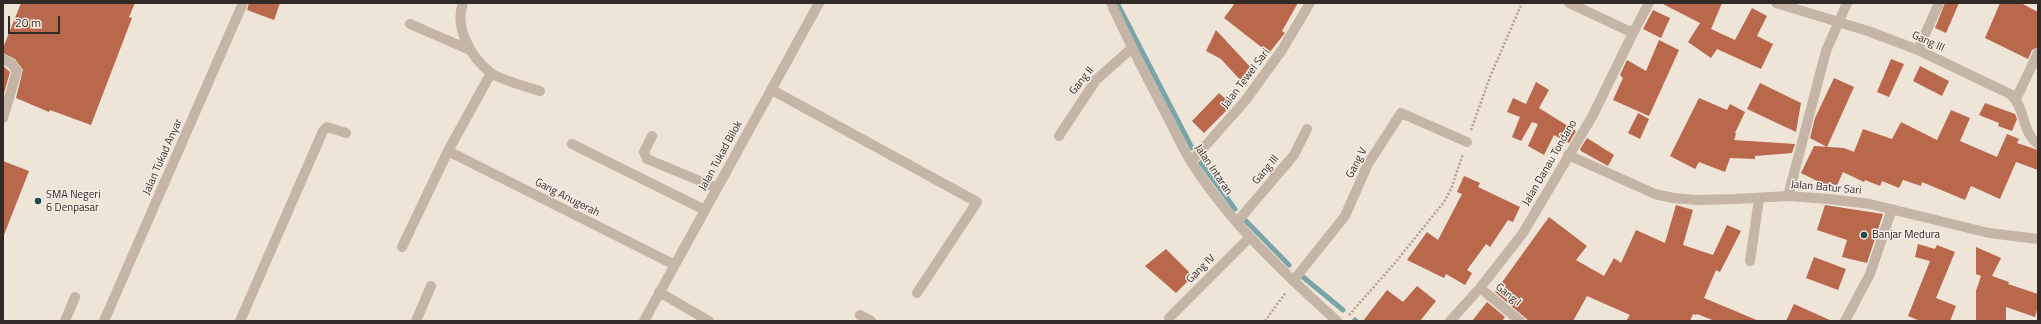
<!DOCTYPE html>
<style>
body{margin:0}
#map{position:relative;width:2041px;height:324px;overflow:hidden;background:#eee4d8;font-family:"Titillium Web",sans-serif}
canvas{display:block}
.frame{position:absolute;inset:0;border:4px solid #312a26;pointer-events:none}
.scale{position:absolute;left:8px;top:16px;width:52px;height:18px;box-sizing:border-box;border:2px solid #312a26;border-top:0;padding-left:5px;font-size:12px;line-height:14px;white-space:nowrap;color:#312a26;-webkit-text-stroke:3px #f6eee4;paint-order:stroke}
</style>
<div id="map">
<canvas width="2041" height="324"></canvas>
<div class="frame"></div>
<div class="scale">20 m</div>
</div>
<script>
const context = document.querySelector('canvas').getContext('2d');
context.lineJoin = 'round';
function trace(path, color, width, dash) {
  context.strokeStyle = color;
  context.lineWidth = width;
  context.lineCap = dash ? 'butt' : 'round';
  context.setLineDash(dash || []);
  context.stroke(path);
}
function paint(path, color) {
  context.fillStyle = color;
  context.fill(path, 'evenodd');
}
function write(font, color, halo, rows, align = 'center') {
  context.font = font + ' "Titillium Web",sans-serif';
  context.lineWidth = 3;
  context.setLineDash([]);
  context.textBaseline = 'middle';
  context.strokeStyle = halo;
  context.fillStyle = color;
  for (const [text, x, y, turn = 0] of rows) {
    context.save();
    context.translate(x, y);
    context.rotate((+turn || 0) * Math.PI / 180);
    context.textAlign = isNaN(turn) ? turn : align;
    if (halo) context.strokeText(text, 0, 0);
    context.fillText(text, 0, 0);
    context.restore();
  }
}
trace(new Path2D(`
 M1117,3L1192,148
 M1201,163L1235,209
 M1245,220L1289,265
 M1303,277L1343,310
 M1355,320L1356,321`), '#7aa5a8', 5);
paint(new Path2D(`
 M21,3H135L129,17L132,18L91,125L50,110L49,112L16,98L23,70L15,59L3,53V48Z
 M249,3H280L274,20L247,10Z
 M1235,3H1298L1282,31L1285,33L1269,53L1224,18Z
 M1661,3H1722L1711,29L1735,40L1752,8L1767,16L1757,36L1773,44L1761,69L1717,49L1711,58L1688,42L1700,23Z
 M1945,3H1959L1946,33L1935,28Z
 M2000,3H2021L2038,12V47L2032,50L2028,59L1985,38Z
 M1653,10L1670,18L1661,38L1643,29Z
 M1216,30L1255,72L1243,83L1221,59L1206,51Z
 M1659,40L1679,50L1649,116L1613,100L1623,78L1620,75L1627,60L1646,71Z
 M1891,59L1904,64L1889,97L1877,92Z
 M3,66L10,72L4,93H3Z
 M1920,66L1949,81L1942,96L1913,81Z
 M1834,78L1854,87L1827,147L1810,138L1815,118Z
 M1536,82L1549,90L1539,108L1576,131L1569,143L1554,135L1544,155L1528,146L1538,124L1532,122L1521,141L1512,137L1520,117L1507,112L1513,98L1526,104Z
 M1760,83L1801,103L1796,132L1747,109Z
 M1219,93L1232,105L1204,133L1192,121Z
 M1699,98L1727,110L1730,104L1745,112L1735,133L1736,134L1734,140L1795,144L1792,153L1755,156V159L1730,158L1725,172L1699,162L1695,169L1670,156Z
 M1985,103L2015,114L2017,119L2012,131L1998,126L1999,123L1979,115Z
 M1951,110L1970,118L1960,141L1997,157L2007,134L2019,139L2017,143L2038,150V170L2016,162L2000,199L1971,186L1965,200L1922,182L1921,186L1903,180L1899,188L1882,181L1880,186L1865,180L1864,182L1843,172L1835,190L1801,173L1814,146L1844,148L1854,152L1863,129L1892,139L1901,122L1937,140Z
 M1638,113L1649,119L1640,139L1628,133Z
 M1587,138L1614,155L1608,166L1581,151L1580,149Z
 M3,161L29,171L4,235H3Z
 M1464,176L1480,183L1478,187L1520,207L1513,222L1508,220L1490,247L1486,244L1467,270L1472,273L1465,285L1446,274L1444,278L1407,260L1427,232L1438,240L1462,194L1457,192Z
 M1676,205L1693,210L1683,245L1713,255L1727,225L1741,231L1720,272L1716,270L1704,298L1759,321H1715L1697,314L1696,315L1693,314L1690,321H1626L1630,315L1587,296L1573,321H1529L1495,292L1549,217L1587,246L1576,260L1604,276L1614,258L1621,263L1636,230L1665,243Z
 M1825,205L1883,214L1867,263L1842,257L1847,240L1817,230Z
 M1918,244L1935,249L1937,245L1955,252L1936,298L1956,306L1950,321H1920L1908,316L1930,261L1915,257Z
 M1976,247L2001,258L1992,276L2009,282L2008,284L2038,294V306L2035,317L2006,307V321H1976V291L1981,276L1976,274Z
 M1166,249L1193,276L1176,293L1145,266Z
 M1814,257L1846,269L1838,290L1806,278Z
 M1417,286L1436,301L1420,321H1363L1387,290L1403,302Z
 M1487,302L1505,317L1502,321H1472Z
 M1794,304L1832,321H1786Z`), '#b9684b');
trace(new Path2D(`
 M1471,130L1490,77L1522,3
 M1349,315L1394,264L1444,202L1451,189L1463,154
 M1265,321L1286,292`), '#b09f90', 2.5, [2, 2]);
trace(new Path2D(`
 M463,3C454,27 471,58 491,73C501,80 527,87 540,91
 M1111,3C1128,40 1146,76 1165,112C1174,128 1181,147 1192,163C1230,223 1284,273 1337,321
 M1569,3L1633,33
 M1776,3L1868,31L1918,50L2010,94C2026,107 2021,132 2038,144
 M410,24L470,50
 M1918,50L1939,3
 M3,59L12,64L17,71L3,118
 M772,90L977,202L917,293
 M2016,99L2038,53
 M652,136L644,152L647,159L717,188
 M1059,136L1096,80L1132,48
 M572,144L705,210
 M448,151L675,265
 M1568,155L1655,194L1673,198L1697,200L1736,199L1788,196L1829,199L1870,204L1989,233L2038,239
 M1191,162L1245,101L1282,50L1310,3
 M1788,196L1826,51L1847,3
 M1237,222L1294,155L1307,129
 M402,247L448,151L491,73
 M1750,261L1759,199
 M1293,281L1345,216L1368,164L1401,113L1467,142
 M1480,288L1520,321
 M659,292L709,321
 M860,315L871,321
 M1169,318L1250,237
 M65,321L75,297
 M104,321L243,3
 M240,321L323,131L327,127L346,133
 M416,321L431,286
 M644,321L819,3
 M1450,321L1480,288L1523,233L1593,115L1633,33L1649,3
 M1845,321L1870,274L1892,209`), '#c4b5a6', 10);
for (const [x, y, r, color] of [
 [38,201,4,"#204a4e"],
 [1864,235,4,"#204a4e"]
]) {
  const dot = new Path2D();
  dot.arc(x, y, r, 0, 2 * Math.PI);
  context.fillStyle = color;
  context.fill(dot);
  trace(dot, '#f6eee4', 1.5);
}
write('11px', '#312a26', '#f6eee4', [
 ["Gang III",1928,42,24],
 ["Jalan Tewel Sari",1246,79,-53],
 ["Gang II",1082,81,-51],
 ["Jalan Tukad Bilok",721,156,-61],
 ["Jalan Tukad Anyar",163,157,-66],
 ["Gang V",1357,163,-62],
 ["Jalan Danau Tondano",1550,163,-60],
 ["Jalan Intaran",1213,170,56],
 ["Gang III",1266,170,-50],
 ["Jalan Batur Sari",1826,188,5],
 ["Gang Anugerah",567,198,27],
 ["Gang IV",1201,269,-45],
 ["Gang I",1508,295,39]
]);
write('11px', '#312a26', '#f6eee4', [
 ["SMA Negeri",46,195],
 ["6 Denpasar",46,208],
 ["Banjar Medura",1872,235]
], 'left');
</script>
